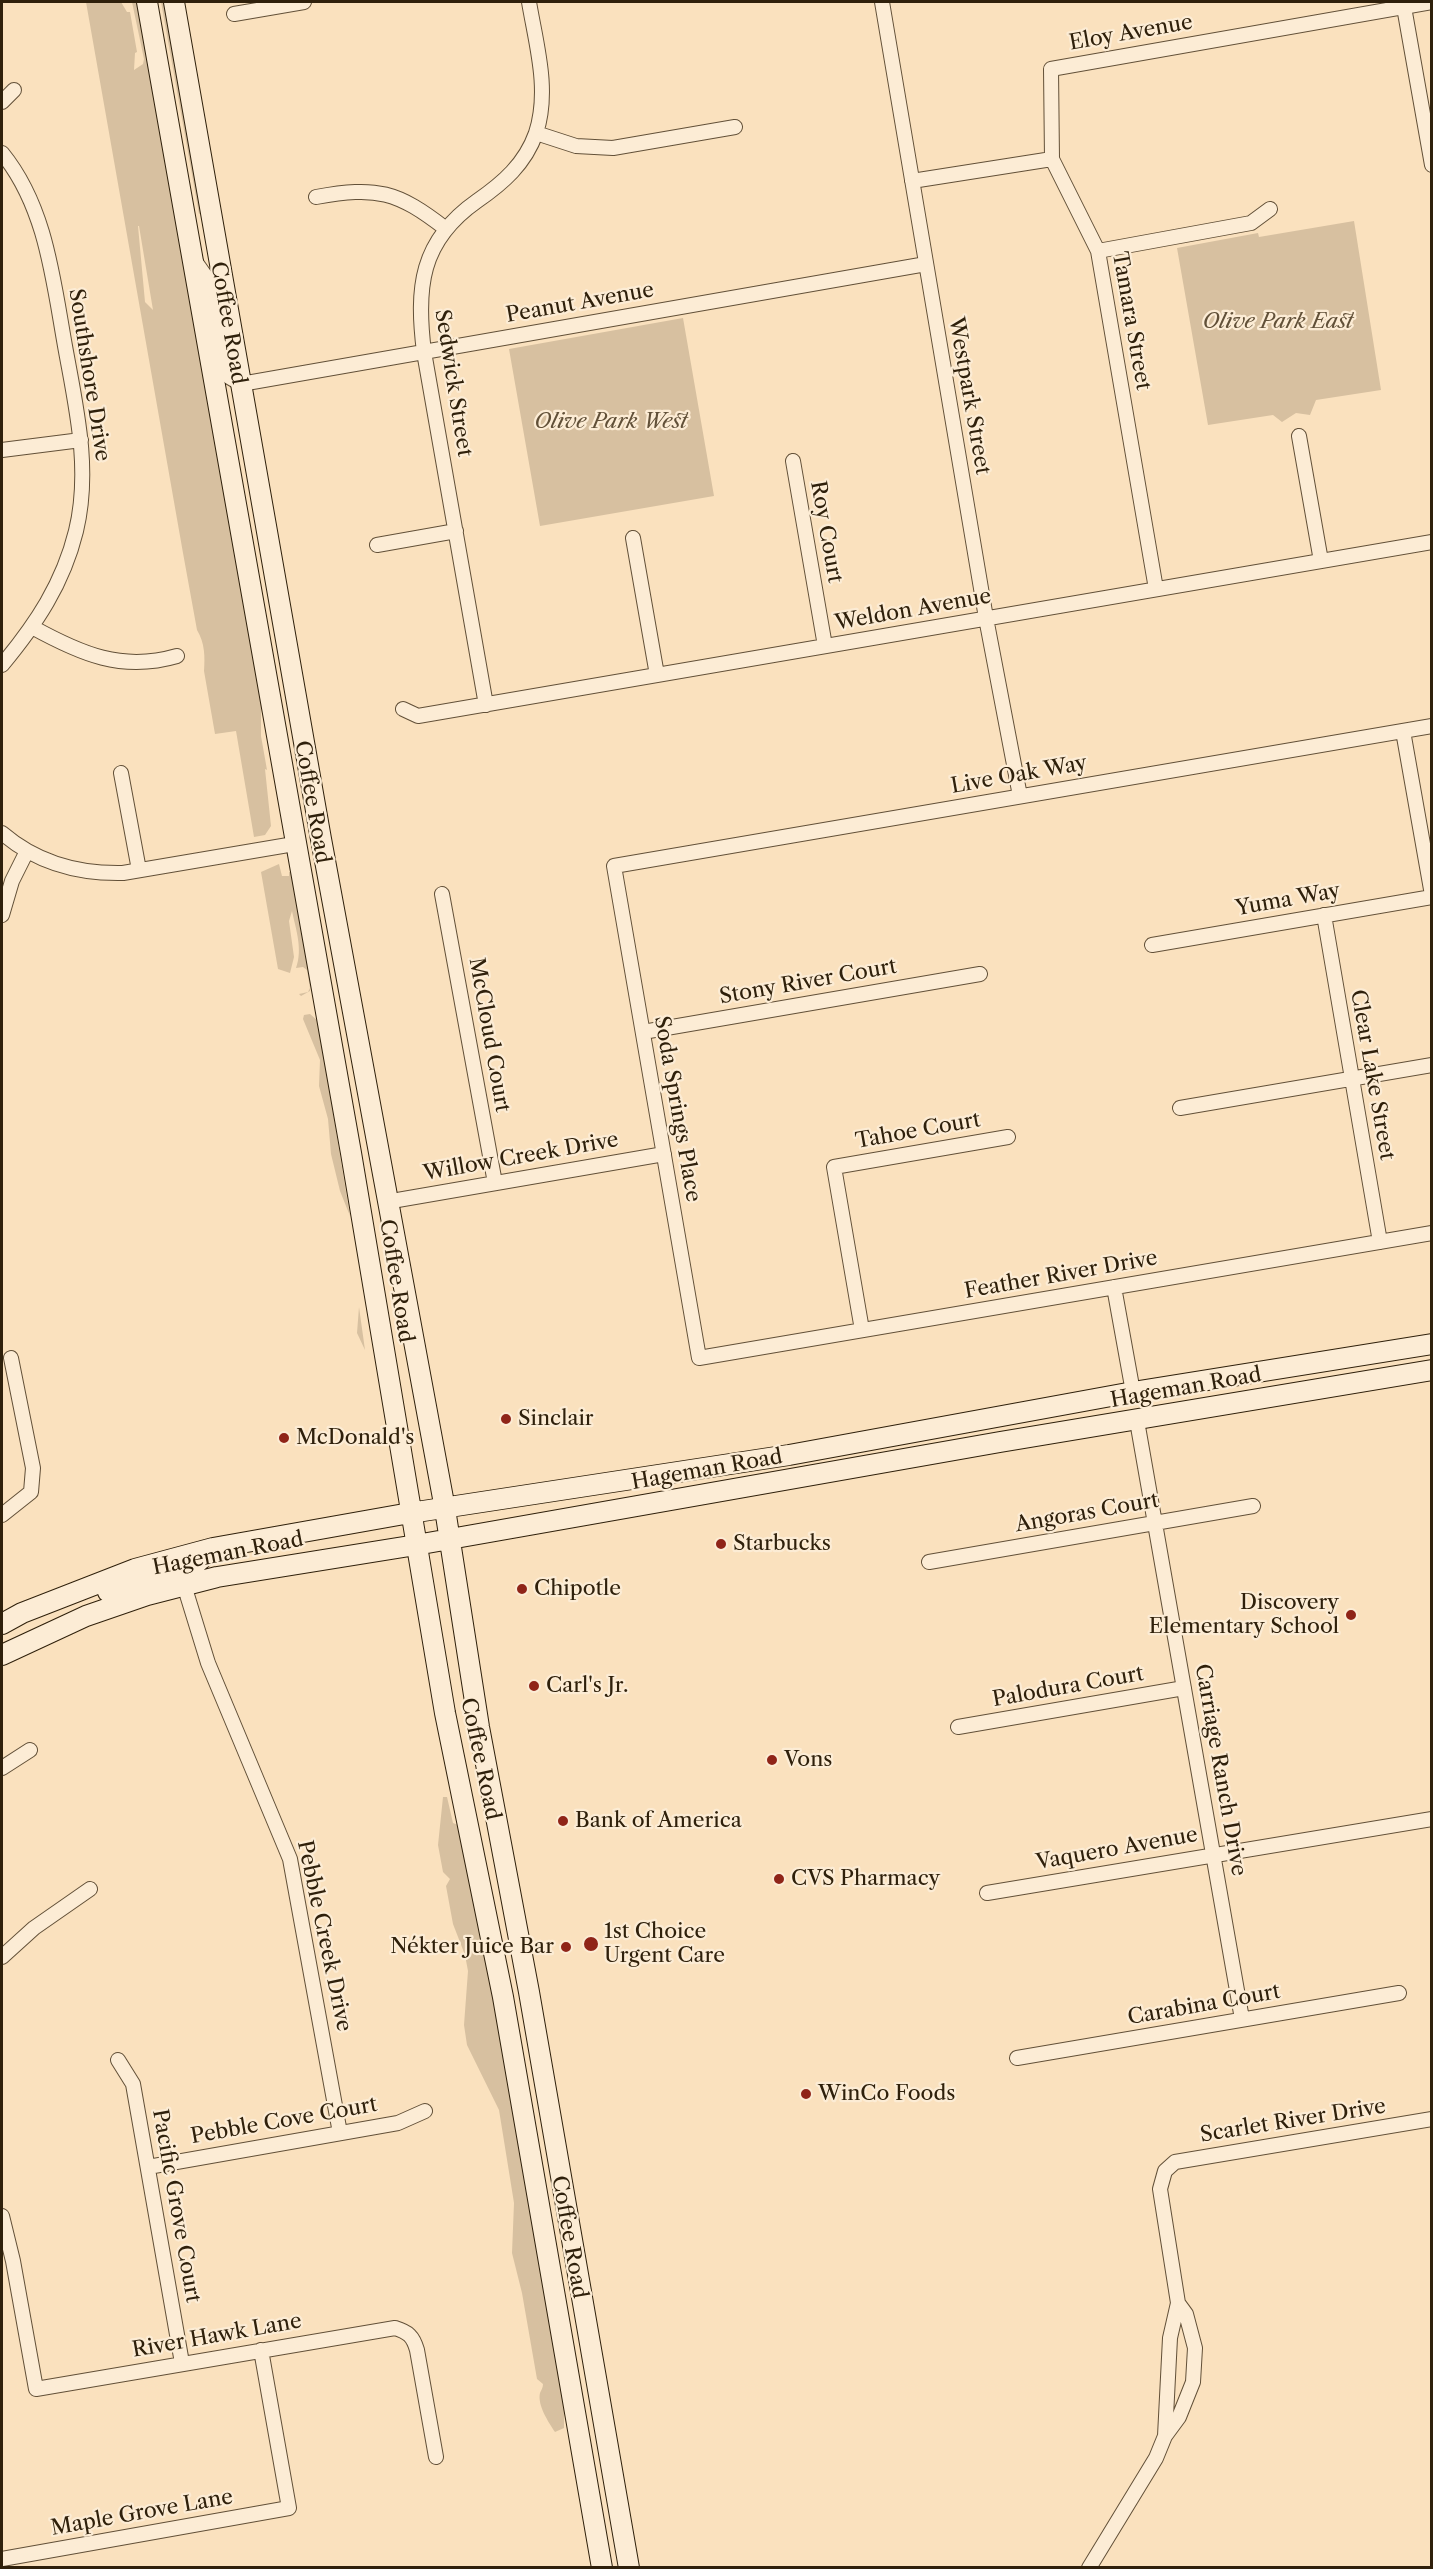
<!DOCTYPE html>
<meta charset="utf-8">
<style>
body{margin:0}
#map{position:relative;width:1433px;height:2569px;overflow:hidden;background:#fae1be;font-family:"Libre Caslon Text",serif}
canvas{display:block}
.frame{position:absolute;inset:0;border:3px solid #2f200b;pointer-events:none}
</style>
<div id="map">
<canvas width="1433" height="2569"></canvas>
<div class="frame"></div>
</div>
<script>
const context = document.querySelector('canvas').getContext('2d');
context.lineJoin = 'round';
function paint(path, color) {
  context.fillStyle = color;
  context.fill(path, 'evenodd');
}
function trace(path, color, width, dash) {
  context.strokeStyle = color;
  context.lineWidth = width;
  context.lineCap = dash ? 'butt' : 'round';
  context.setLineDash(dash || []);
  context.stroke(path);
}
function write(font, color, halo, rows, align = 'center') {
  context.font = font + ' "Libre Caslon Text",serif';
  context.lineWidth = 4.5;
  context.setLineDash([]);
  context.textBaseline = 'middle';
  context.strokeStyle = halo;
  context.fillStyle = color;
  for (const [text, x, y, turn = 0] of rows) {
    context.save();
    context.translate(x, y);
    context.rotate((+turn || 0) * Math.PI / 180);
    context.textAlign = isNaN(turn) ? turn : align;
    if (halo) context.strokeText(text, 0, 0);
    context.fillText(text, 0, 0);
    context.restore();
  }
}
paint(new Path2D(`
 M86,2H121L127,12H130L137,52L135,53L134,70L143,64L144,59L132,2H137L261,703V736L267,770L265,769L271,826L265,835L254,837L236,731L215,734L204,671C205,657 205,643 197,630L183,553ZM138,226H139L153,310L145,302Z
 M161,2H165L203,213L199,214Z
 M1354,221L1381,390L1316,400L1310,415L1296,413L1282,422L1273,415L1208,425L1177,248L1258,233L1259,237Z
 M683,318L714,496L540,526L509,349Z
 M279,864L282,876H289V872H291L311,983L310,991L301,996L299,994L308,992L310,988L307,970L303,967L296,968C303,949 296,930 292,911L289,921L294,957L290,973L278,969L261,872Z
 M310,1014L318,1021L350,1216L340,1191L331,1154L328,1119L319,1086L320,1060L303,1019L304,1015Z
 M359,1307L365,1350L357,1333Z
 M443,1797H447L453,1823L458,1825L493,1994L564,2399V2428L555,2432C549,2423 537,2405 540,2393C541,2390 543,2388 543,2384L537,2379L522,2293L512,2253L514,2203L499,2110L467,2045L464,2025L468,1971L465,1955L453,1924L446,1886L450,1879L443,1872L438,1845Z`), '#d7c0a0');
const minor = new Path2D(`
 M882,2L986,618L1020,796
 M1404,7L1432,165
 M234,14L304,2
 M2,102L14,90
 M536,133L576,146L613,148L735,127
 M2,153C46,207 53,279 65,346C76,407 91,469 76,531C63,584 36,624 2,665
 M912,181L1052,159
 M316,197C377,186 397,191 446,229
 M1098,251L1251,223L1270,209
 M195,261L209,281L225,368L229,377L241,384L926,264
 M1299,436L1321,561
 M2,450L81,440
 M793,461L825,646
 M633,538L657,675
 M377,545L456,531
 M1156,589L1098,251L1052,159L1051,69L1432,2
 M32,627C81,654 122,672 177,656
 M486,705L424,352C416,288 420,241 477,201C503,183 525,164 536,133C550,90 536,44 529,2
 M403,709L418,716L1432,542
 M1432,726L614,866L699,1358L1432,1233
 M1403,731L1432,895
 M121,773L139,870
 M2,833C37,863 77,874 123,873L294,844
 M442,894L495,1183
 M2,915L12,881L27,851
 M1324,915L1380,1242
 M1152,945L1432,897
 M643,1032L980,974
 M1180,1108L1432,1065
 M386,1202L664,1154
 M1114,1287L1133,1392
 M862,1330L834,1167L1008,1137
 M1137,1421L1242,2019
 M2,1515L31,1492L33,1468L11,1358
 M929,1562L1253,1506
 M184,1585L208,1663L290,1859L340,2133
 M958,1727L1184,1688
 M2,1768L30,1750
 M987,1893L1432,1819
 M2,1957L34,1928L90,1889
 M1017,2058L1399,1993
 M118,2060L133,2084L182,2363
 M148,2167L398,2123L425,2111
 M2,2216L13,2261L36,2389L395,2328C408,2332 413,2336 417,2350L436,2457
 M1165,2436L1170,2338L1178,2303L1160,2189L1165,2171L1175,2162L1432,2119
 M2,2559L289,2508L261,2350
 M1089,2568L1156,2458L1165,2436L1179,2417L1193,2382L1195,2348L1186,2314L1178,2303`);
const secondary = new Path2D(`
 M147,2L351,1153L445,1713L503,1997L602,2568
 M174,2L321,839L445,1509L479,1727L529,1992L629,2568
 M108,1592L191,1568L212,1549
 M2,1624L22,1613L135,1569L213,1548L410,1513L789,1455L1133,1392L1432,1344
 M2,1655L86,1616L147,1595L217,1577L416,1545L1000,1442L1432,1370`);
trace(minor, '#625038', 16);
trace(secondary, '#2f200b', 22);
trace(minor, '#fcecd5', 14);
trace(secondary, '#fcecd5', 20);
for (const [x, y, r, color] of [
 [506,1419,6,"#8f2418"],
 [284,1438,6,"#8f2418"],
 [721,1544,6,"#8f2418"],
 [522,1589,6,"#8f2418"],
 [1351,1615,6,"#8f2418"],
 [534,1686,6,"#8f2418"],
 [772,1760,6,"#8f2418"],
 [563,1821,6,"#8f2418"],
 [779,1879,6,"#8f2418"],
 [591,1944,8,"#8f2418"],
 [566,1947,6,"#8f2418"],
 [806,2094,6,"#8f2418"]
]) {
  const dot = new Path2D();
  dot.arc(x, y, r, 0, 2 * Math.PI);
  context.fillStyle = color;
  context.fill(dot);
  trace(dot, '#fcecd5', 2);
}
write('21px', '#2f200b', '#fcecd5', [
 ["Eloy Avenue",1131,33,-10],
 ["Peanut Avenue",580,303,-10],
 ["Tamara Street",1131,321,80],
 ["Coffee Road",228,323,80],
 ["Southshore Drive",89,375,81],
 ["Sedwick Street",453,383,81],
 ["Westpark Street",969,396,80],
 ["Roy Court",826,532,80],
 ["Weldon Avenue",913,610,-10],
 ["Live Oak Way",1019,775,-10],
 ["Coffee Road",312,802,80],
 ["Yuma Way",1288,900,-10],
 ["Stony River Court",808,982,-10],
 ["McCloud Court",489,1035,80],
 ["Clear Lake Street",1372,1075,80],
 ["Soda Springs Place",677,1109,80],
 ["Tahoe Court",918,1131,-10],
 ["Willow Creek Drive",521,1157,-10],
 ["Feather River Drive",1061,1275,-10],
 ["Coffee Road",396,1281,81],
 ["Hageman Road",1186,1388,-10],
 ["Hageman Road",707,1470,-10],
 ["Angoras Court",1087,1513,-10],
 ["Hageman Road",228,1554,-11],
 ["Palodura Court",1068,1687,-10],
 ["Coffee Road",480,1759,78],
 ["Carriage Ranch Drive",1220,1770,80],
 ["Vaquero Avenue",1117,1849,-10],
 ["Pebble Creek Drive",324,1936,78],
 ["Carabina Court",1204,2005,-10],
 ["Pebble Cove Court",284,2121,-10],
 ["Scarlet River Drive",1293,2121,-9],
 ["Pacific Grove Court",176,2206,80],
 ["Coffee Road",569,2237,80],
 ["River Hawk Lane",217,2336,-10],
 ["Maple Grove Lane",142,2513,-10]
]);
write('italic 21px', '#615038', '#fcecd5', [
 ["Olive Park East",1278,322],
 ["Olive Park West",611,422]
]);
write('21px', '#2f200b', '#fcecd5', [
 ["Sinclair",518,1419],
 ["McDonald's",296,1438],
 ["Starbucks",733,1544],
 ["Chipotle",534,1589],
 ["Discovery",1339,1603,"right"],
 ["Elementary School",1339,1627,"right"],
 ["Carl's Jr.",546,1686],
 ["Vons",784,1760],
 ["Bank of America",575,1821],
 ["CVS Pharmacy",791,1879],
 ["1st Choice",604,1932],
 ["Urgent Care",604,1956],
 ["Nékter Juice Bar",554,1947,"right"],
 ["WinCo Foods",818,2094]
], 'left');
</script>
